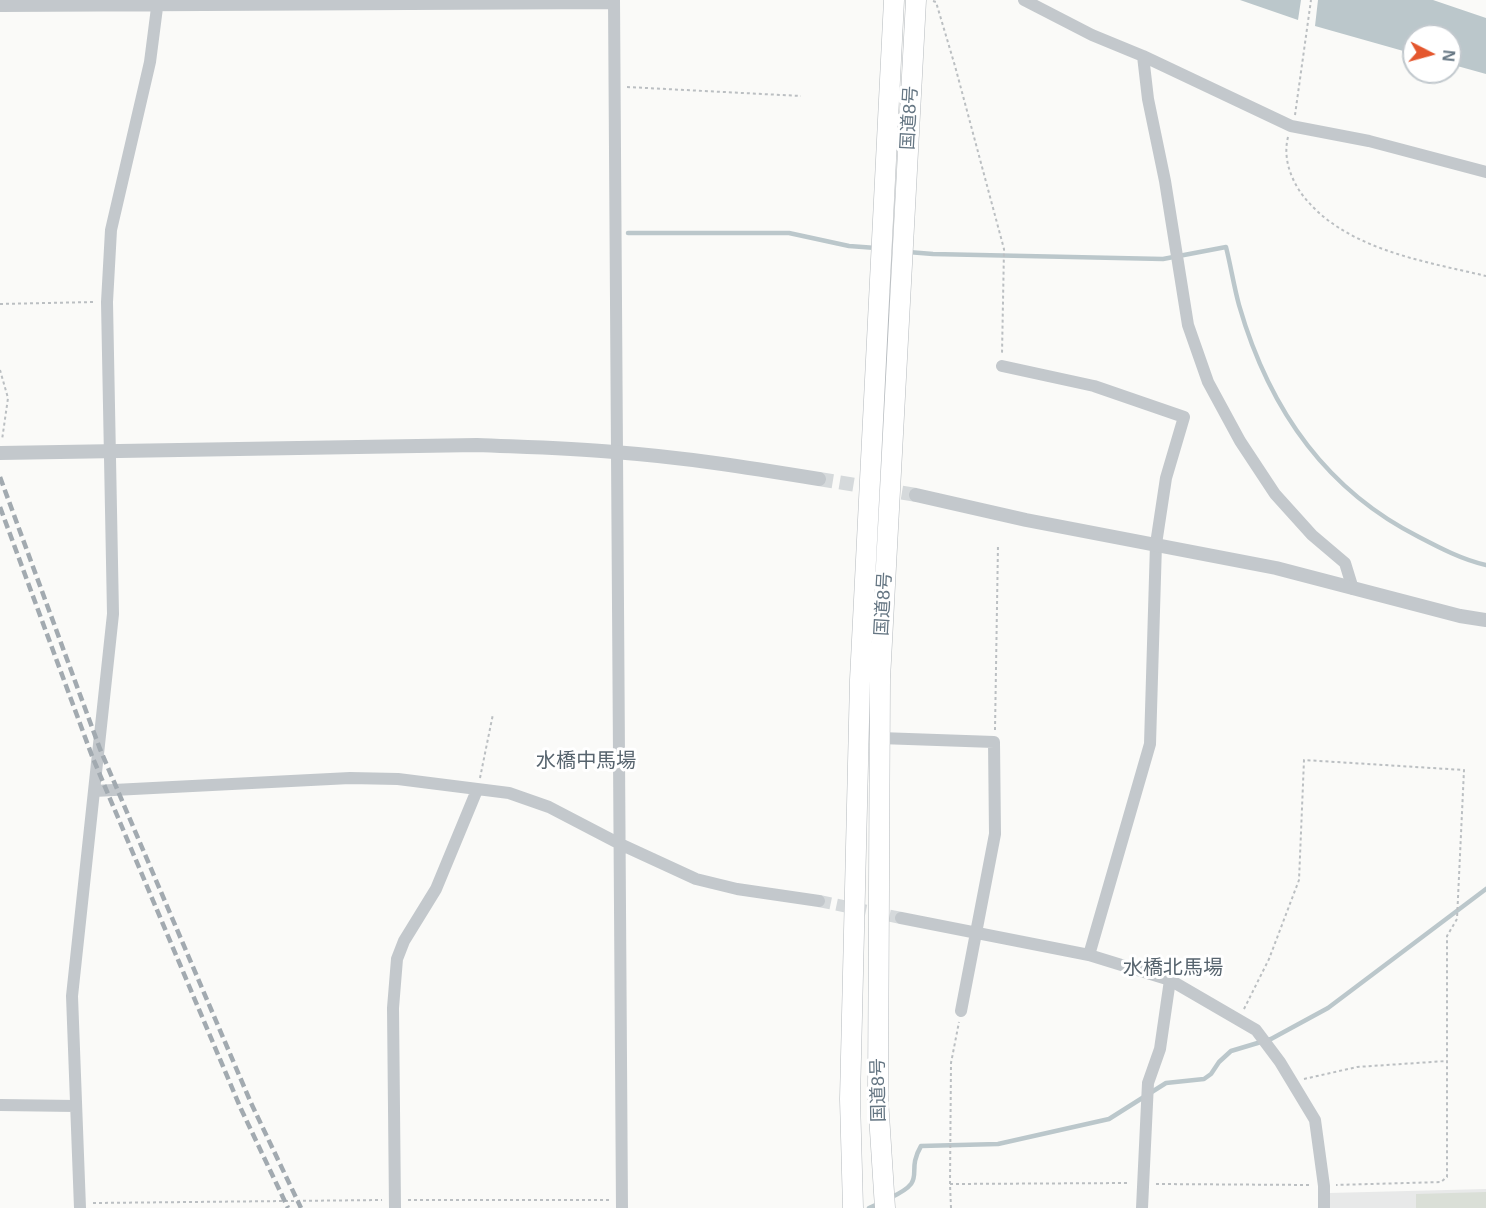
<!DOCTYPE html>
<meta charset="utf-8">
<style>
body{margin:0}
#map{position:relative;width:1486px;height:1208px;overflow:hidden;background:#fafaf8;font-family:Helvetica,sans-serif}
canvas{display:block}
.north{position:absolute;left:1402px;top:24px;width:60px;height:60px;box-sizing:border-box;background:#fff;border:2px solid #c1c8cd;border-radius:50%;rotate:96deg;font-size:16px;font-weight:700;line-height:24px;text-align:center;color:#657683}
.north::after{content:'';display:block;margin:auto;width:21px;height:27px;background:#e4572e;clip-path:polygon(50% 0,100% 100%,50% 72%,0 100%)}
</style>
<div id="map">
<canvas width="1486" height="1208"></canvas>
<div class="north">N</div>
</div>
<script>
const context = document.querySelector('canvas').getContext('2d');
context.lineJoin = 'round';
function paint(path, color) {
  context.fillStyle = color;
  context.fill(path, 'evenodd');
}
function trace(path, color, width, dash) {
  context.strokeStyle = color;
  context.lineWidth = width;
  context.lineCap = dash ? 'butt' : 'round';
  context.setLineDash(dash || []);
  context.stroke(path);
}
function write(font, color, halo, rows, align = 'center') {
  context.font = font + ' Helvetica,"Noto Sans JP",sans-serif';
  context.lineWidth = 6;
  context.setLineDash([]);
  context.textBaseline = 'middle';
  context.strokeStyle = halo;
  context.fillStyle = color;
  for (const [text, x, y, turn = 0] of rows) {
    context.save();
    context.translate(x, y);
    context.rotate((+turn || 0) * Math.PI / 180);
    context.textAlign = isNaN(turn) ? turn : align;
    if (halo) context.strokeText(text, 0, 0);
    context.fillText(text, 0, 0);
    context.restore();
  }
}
paint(new Path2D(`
 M1486,1189V1208H1329V1193Z`), '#e8e9e9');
paint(new Path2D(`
 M1486,1192V1208H1416V1194Z`), '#dadfd7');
paint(new Path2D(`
 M1240,0H1301L1298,20Z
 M1318,0H1433L1486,18V74L1450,64V36H1414V54L1315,26Z`), '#bbc7cb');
trace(new Path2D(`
 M628,233H789L849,246L876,248
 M908,252L933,254L1163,259L1226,247C1231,267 1234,287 1239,305C1268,406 1324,489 1419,537C1440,548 1463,560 1486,565
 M890,1198C930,1179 904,1175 921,1146L998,1144L1109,1119L1166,1083L1204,1079L1211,1074L1219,1062L1231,1051L1271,1039L1328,1008L1486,889
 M869,1208L880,1203`), '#bbc7cb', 4.5);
trace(new Path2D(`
 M819,901L901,918`), '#d5d9db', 12, [12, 6]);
trace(new Path2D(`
 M819,479L916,495`), '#d5d9db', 14, [14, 7]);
const trunk = new Path2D(`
 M853,1208L850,1099L860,680L894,0
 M885,1208L878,1099L880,679L916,0`);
trace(trunk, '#b4b9bd', 21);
trace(new Path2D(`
 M933,1L936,2L955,66L1004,249L1002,354
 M627,87L801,96
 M1295,115L1311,0
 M1288,137C1283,157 1290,177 1301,193C1342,249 1423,261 1486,276
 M0,304L93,302
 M0,370L8,398L2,440
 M995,730L998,544
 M480,778L493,714
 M1244,1009L1269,959L1299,880L1304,760L1464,770L1457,919L1447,936V1177L1441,1182L1336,1185
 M1304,1079L1357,1067L1446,1061
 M950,1184L951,1063L959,1022
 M1156,1184L1312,1185
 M408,1200H610
 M93,1203L382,1200
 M951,1208L950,1184L1129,1183`), '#bbbfc2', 2, [3, 3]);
trace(new Path2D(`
 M614,0L622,1208
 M1024,0L1092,35L1143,56L1291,126L1369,141L1486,172
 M0,6L614,3
 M1143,56L1148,99L1165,181L1188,325L1208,382L1240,441L1275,494L1312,535L1345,563L1353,589
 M1002,366L1094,386L1184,417L1166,478L1156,544L1150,744L1089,955
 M880,738L994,742L995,834L961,1011
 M94,791L350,778L398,779L509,793L549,807L620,844L696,879L737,889L819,901
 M901,918L1089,955L1170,980L1256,1030L1280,1062L1315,1120L1324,1186V1208
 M0,1105L76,1106
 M80,1208L72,996L113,614L107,302L111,230L150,62L158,0
 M395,1208L393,1008L397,959L404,941L436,889L477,790
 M1142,1208L1148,1083L1160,1049L1170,980`), '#c3c8cc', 12);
trace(new Path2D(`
 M0,453L477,445C523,447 568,448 614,452C683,457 751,468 819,479
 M916,495L1026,520L1276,568L1460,616L1486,620`), '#c3c8cc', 14);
trace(trunk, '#fff', 20);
trace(new Path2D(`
 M0,477L100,749L251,1103L301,1208
 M0,507L92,756L241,1109L288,1208`), '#a2aab0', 4.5, [9, 4.5]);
write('18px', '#657683', '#fff', [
 ["国道8号",910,118,-87],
 ["国道8号",884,604,-87],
 ["国道8号",879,1090,-91]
]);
write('20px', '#57646e', '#fff', [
 ["水橋中馬場",586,761],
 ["水橋北馬場",1173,968]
]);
</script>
